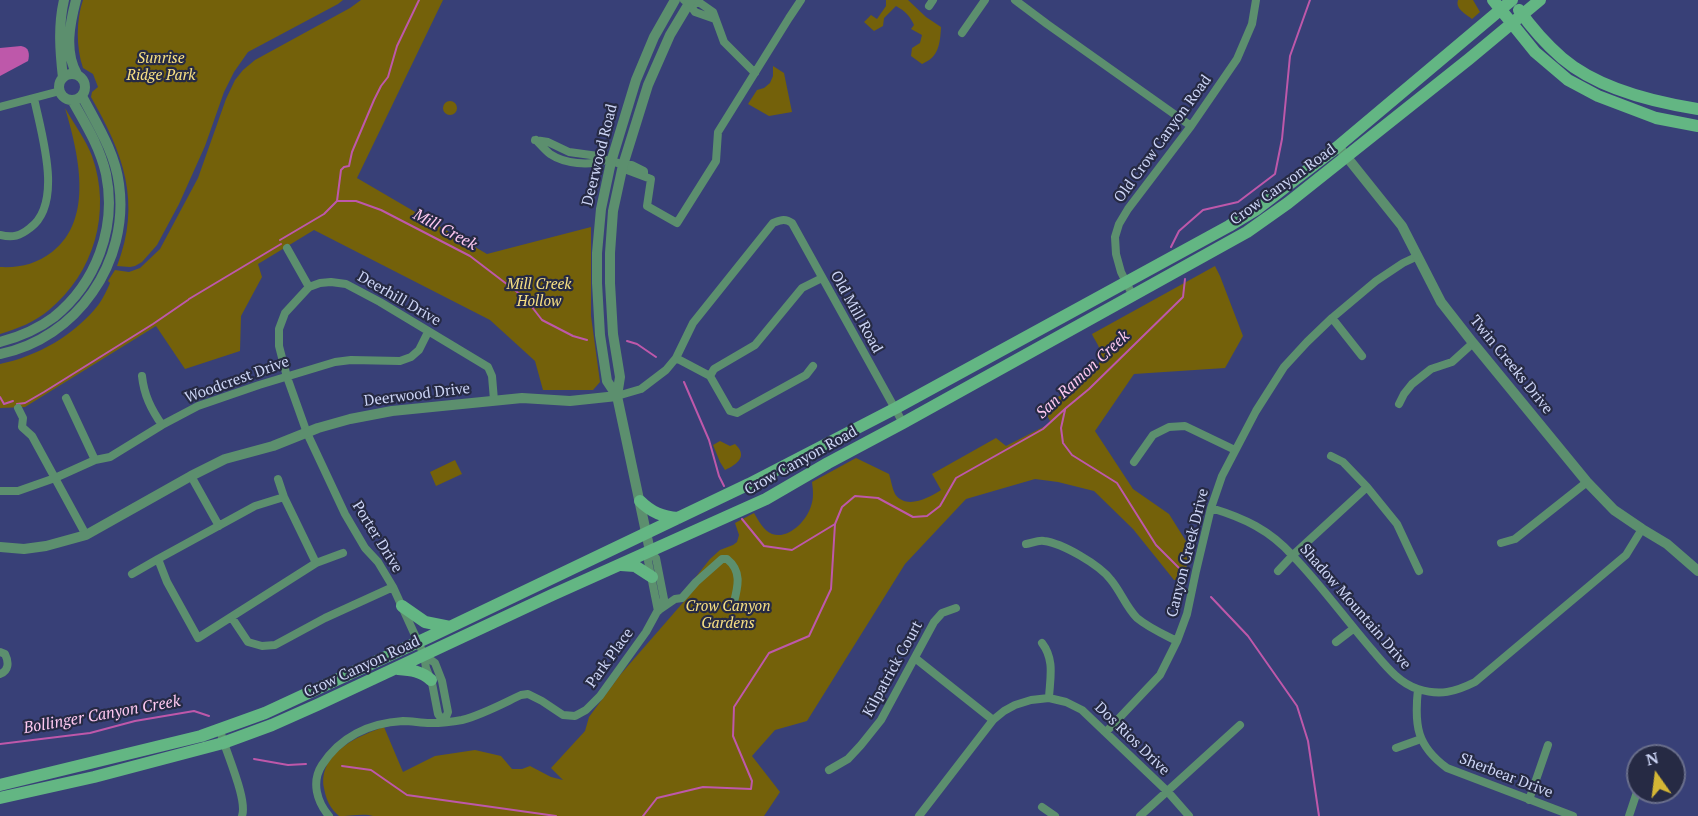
<!DOCTYPE html>
<style>
body{margin:0}
#map{position:relative;width:1698px;height:816px;overflow:hidden;background:#384077;font-family:"PT Serif",serif}
canvas{display:block}
.north{position:absolute;left:1626px;top:744px;width:60px;height:60px;box-sizing:border-box;background:#262a44;border:2px solid #696e8b;border-radius:50%;rotate:346deg;font-size:16px;font-weight:700;line-height:24px;text-align:center;color:#cdd5f6}
.north::after{content:'';display:block;margin:auto;width:21px;height:27px;background:#d4b635;clip-path:polygon(50% 0,100% 100%,50% 72%,0 100%)}
</style>
<div id="map">
<canvas width="1698" height="816"></canvas>
<div class="north">N</div>
</div>
<script>
const context = document.querySelector('canvas').getContext('2d');
context.lineJoin = 'round';
function paint(path, color) {
  context.fillStyle = color;
  context.fill(path, 'evenodd');
}
function trace(path, color, width, dash) {
  context.strokeStyle = color;
  context.lineWidth = width;
  context.lineCap = dash ? 'butt' : 'round';
  context.setLineDash(dash || []);
  context.stroke(path);
}
function write(font, color, halo, rows, align = 'center') {
  context.font = font + ' "PT Serif",serif';
  context.lineWidth = 4.5;
  context.setLineDash([]);
  context.textBaseline = 'middle';
  context.strokeStyle = halo;
  context.fillStyle = color;
  for (const [text, x, y, turn = 0] of rows) {
    context.save();
    context.translate(x, y);
    context.rotate((+turn || 0) * Math.PI / 180);
    context.textAlign = isNaN(turn) ? turn : align;
    if (halo) context.strokeText(text, 0, 0);
    context.fillText(text, 0, 0);
    context.restore();
  }
}
paint(new Path2D(`
 M83,0H343L338,4L248,52L234,72L224,92L205,146L179,204L157,245L142,262L135,266L130,267L117,266C142,202 123,153 91,97L92,92L98,87L93,74L83,68C76,48 76,20 83,0Z
 M361,0H443L357,178L487,254L591,227V316L600,382L593,390H543L535,361L490,320L314,230L258,264L262,277L241,316L240,351L185,369L156,326L25,407L0,408V364C38,356 75,335 99,304C103,298 107,290 110,283L108,281L115,270L129,272L140,268L160,249L198,178L226,99L235,80L243,70L255,60L350,8Z
 M886,0H908L926,17L941,27C940,44 939,57 922,64L911,56L912,48L920,43L922,35L911,29L914,25C910,16 905,11 896,6L884,18L883,26L874,31L864,22L871,15L877,19L886,6Z
 M1458,0H1473L1480,12L1472,19C1466,14 1455,9 1458,0Z
 M773,66L784,73L792,112L769,116L748,104L757,90L764,88L770,83L773,76Z
 M443 108a7 7 0 1 1 14 0a7 7 0 1 1-14 0Z
 M65,108C74,124 86,140 92,156C112,212 94,273 49,310C35,322 17,329 0,334V267C20,268 36,264 52,252C95,219 78,152 65,108Z
 M1215,266L1220,276L1243,336L1225,368L1134,374L1095,431L1133,489L1169,514L1189,546L1185,580H1174L1133,529L1094,491L1058,482L1035,479L966,499L905,564L807,721L775,730L752,756L780,792L764,816H373C365,813 349,816 339,816C330,808 326,800 324,788C318,753 358,736 384,727L403,772L435,756L475,750L501,756L512,769H522L530,766L551,777L563,780L551,768L585,731L589,717L620,675L687,598L691,583L710,559L720,550L733,545L737,542L739,535L735,523L754,513C758,520 764,531 772,534C789,540 807,520 811,506C814,498 813,490 812,482L856,458L889,474C891,480 892,488 895,494C906,510 929,498 941,490L932,474L996,438L1006,446L1051,423L1042,405C1062,394 1105,379 1100,351C1099,345 1094,339 1092,334Z
 M720,441L730,446L735,444C748,456 738,464 725,470L720,462L713,445Z
 M455,460L462,474L436,486L430,472Z`), '#74610a');
paint(new Path2D(`
 M21,46C29,47 30,54 28,61L0,76V48Z`), '#be58aa');
trace(new Path2D(`
 M337,201L341,170L344,167L349,166L352,152L374,100L381,86L388,77L397,46L419,0
 M280,240L324,214L337,201H356L381,210L470,256L525,298L542,320L573,336L587,340
 M1171,247L1179,231L1203,210L1238,202L1275,174L1282,139L1290,56L1310,0
 M189,299L281,244
 M627,341L637,344L656,357
 M684,382L709,440L719,476L724,486
 M0,397L4,404L13,401
 M17,404L25,403L44,392L153,324L188,300
 M1065,410L1061,428L1063,443L1072,455L1117,483L1156,545L1181,570
 M742,519L764,546L792,550L835,524
 M1211,597L1248,636L1297,706L1308,741L1319,816
 M0,744L90,733L135,721L194,711L209,716
 M254,759L288,765L306,764
 M342,766L371,770L407,795L556,816
 M643,816L657,798L703,787L751,789L752,781L733,736L734,707L769,653L809,636L831,589L835,524L842,507L855,496L878,498L913,517L927,516L940,506L956,478L1043,429L1066,408L1089,389L1183,297L1185,279`), '#be58aa', 2);
trace(new Path2D(`
 M684,0L689,3L695,12L715,19
 M1015,0L1047,24L1191,126
 M689,3H700L713,12L724,42L755,73
 M929,6L933,0
 M962,33L985,0
 M0,107L60,91
 M535,140L548,142L569,152L598,156L606,160L626,165H632L644,171V175
 M536,140C540,144 545,150 550,154C565,164 589,166 606,160
 M626,165L627,170L651,179L647,206L677,223L716,161L718,132L789,18L801,0
 M0,235C13,238 20,236 30,228C64,203 41,133 34,98
 M287,248L309,287
 M1133,296L1121,272L1116,254L1115,237L1119,224L1128,209L1191,126L1237,59L1252,24L1256,0
 M1332,318L1362,356
 M676,358L710,376L730,411L737,413L806,375L813,366
 M142,376C144,395 151,409 162,425
 M710,376L714,369L755,345L802,288L822,278
 M617,396L641,389L666,370L676,358L693,323L773,223C781,220 785,218 792,223L903,423
 M66,398L95,460
 M1399,404L1404,394L1412,384L1431,369L1452,362L1473,343
 M18,408L23,418L22,427L32,436L86,535
 M1331,456L1343,462L1367,487L1397,524L1419,571
 M1134,462L1153,435L1169,427L1185,426L1235,450
 M191,476L219,526
 M278,479L284,497
 M0,491H18L55,478L95,460L110,457L162,425L198,406L259,385L335,362L351,360L400,361L411,357L419,350L428,332
 M1211,508C1244,518 1270,530 1293,556C1322,586 1346,620 1373,651C1386,666 1399,683 1418,689C1440,696 1455,692 1475,682L1626,555L1642,529
 M1501,543L1515,539L1587,482
 M1026,544C1032,543 1038,540 1044,541C1062,543 1100,565 1111,580C1121,592 1126,607 1137,618C1149,628 1163,634 1177,641
 M650,551L648,561L658,611
 M316,563L284,497L255,506L158,559L167,582L198,638L316,563L343,553
 M1278,571L1293,555L1367,487
 M132,574L158,559
 M659,610L675,599L682,598L696,582L722,559H727C742,571 738,586 734,602
 M232,618L248,642L262,646L275,645L325,618L393,587
 M1336,642L1353,629
 M1042,643C1055,660 1050,678 1049,698
 M0,652L5,654C9,662 9,671 0,674
 M424,655L435,663L442,681L448,712L444,722
 M915,658L993,720
 M1418,689C1414,726 1417,746 1447,768L1573,816
 M444,722L438,714L432,683L426,668L424,655L393,587L378,562L365,548L345,514L307,433L287,377L279,346V329L285,313L309,287L320,283L331,282L346,284L380,302L488,367L492,376L494,400
 M220,730C225,751 248,799 242,816
 M1106,732L1160,675L1177,641L1187,614L1196,571L1211,508L1222,476L1256,411L1284,367L1307,342L1332,318L1376,281L1403,263L1418,256
 M1396,748L1421,739
 M829,770L848,759L861,745L881,720L934,622L942,613L956,608
 M1529,800L1548,745
 M1042,807L1055,816
 M329,816C317,802 311,782 322,765C340,737 369,723 403,721C412,721 421,723 430,723C440,723 452,722 462,720C482,715 502,704 521,695L528,694L542,701L563,715L575,716L586,710L600,696L646,632L664,599L656,558L650,551
 M919,816L993,720L1004,711L1015,705L1031,700L1049,698L1066,702L1082,710L1168,792L1189,816
 M1140,816L1240,725
 M1629,816L1638,789`), '#5c8f6e', 8);
trace(new Path2D(`
 M76,0C70,23 64,52 77,74
 M59 87a13 13 0 1 1 26 0a13 13 0 1 1-26 0Z
 M63,78C60,51 58,26 64,0
 M1338,146L1402,226L1441,302L1473,343L1587,482L1614,510L1642,529L1667,544L1698,571
 M0,342C19,337 38,329 54,317C96,283 117,228 106,174C100,147 85,123 72,100
 M0,354C77,339 130,261 119,184C115,152 96,123 82,96
 M617,396L620,377L613,334L610,283V253L613,211L623,165L648,85L670,35L691,0
 M0,547L24,549L46,546L86,535L191,476L225,459L273,446L318,428L350,419L392,411L522,398L570,401L617,396
 M650,551L617,396L607,381L600,335L597,283V253L601,209L611,162L636,80L654,37L675,0`), '#5c8f6e', 10);
trace(new Path2D(`
 M1493,0L1535,52L1568,80L1598,96L1656,118L1698,126
 M1519,10C1531,27 1546,44 1562,58C1597,88 1653,102 1698,109
 M640,501C651,512 662,517 678,518
 M621,565L635,566L652,577
 M402,606L425,622L450,627
 M398,669C411,670 421,671 431,680
 M0,785L201,736L265,713L429,637L749,484L896,408L1229,226L1257,209L1336,148L1512,0
 M0,798L94,777L223,743L272,725L317,705L552,595L766,499L828,463L903,423L1247,232L1288,203L1469,59L1540,0`), '#63b683', 12);
write('italic 15px', '#f8e083', '#262a44', [
 ["Sunrise",161,59],
 ["Ridge Park",161,76],
 ["Mill Creek",539,285],
 ["Hollow",539,302],
 ["Crow Canyon",728,607],
 ["Gardens",728,624]
]);
write('15px', '#cdd5f6', '#262a44', [
 ["Old Crow Canyon Road",1163,139,-54],
 ["Deerwood Road",600,155,-76],
 ["Crow Canyon Road",1283,185,-36],
 ["Deerhill Drive",399,299,30],
 ["Old Mill Road",856,312,61],
 ["Twin Creeks Drive",1511,365,51],
 ["Woodcrest Drive",237,380,-20],
 ["Deerwood Drive",417,395,-7],
 ["Crow Canyon Road",801,461,-29],
 ["Porter Drive",377,537,58],
 ["Canyon Creek Drive",1188,553,-76],
 ["Shadow Mountain Drive",1355,607,49],
 ["Park Place",610,658,-54],
 ["Crow Canyon Road",362,667,-25],
 ["Kilpatrick Court",893,669,-61],
 ["Dos Rios Drive",1132,739,44],
 ["Sherbear Drive",1506,776,21]
]);
write('italic 16px', '#fec9f1', '#262a44', [
 ["Mill Creek",445,230,28],
 ["San Ramon Creek",1083,375,-43],
 ["Bollinger Canyon Creek",102,715,-10]
]);
</script>
